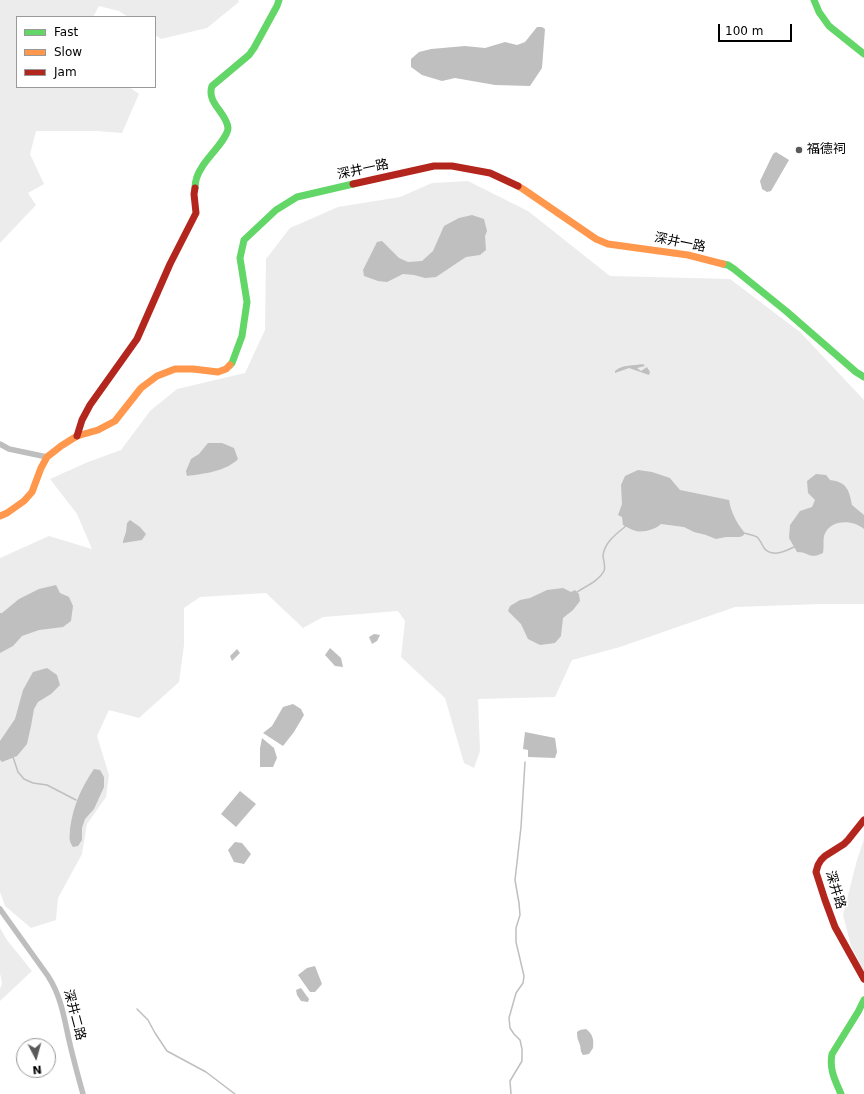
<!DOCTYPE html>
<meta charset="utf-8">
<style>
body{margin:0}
#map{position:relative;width:864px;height:1094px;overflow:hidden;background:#fff;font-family:"DejaVu Sans",sans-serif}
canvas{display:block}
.legend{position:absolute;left:16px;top:16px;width:140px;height:72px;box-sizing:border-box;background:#fff;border:1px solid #999;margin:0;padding:5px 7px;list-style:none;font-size:12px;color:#000}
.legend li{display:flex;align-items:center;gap:8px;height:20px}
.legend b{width:20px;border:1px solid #999}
.north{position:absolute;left:16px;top:1038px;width:40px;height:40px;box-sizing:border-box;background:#fff;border:1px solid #999;border-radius:50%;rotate:174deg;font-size:11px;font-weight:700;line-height:16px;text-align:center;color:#000}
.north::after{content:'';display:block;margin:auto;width:14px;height:18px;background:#595959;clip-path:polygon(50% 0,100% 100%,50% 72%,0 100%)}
.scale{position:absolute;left:718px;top:24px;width:74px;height:18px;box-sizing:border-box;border:2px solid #000;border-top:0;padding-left:5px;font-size:12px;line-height:14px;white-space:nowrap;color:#000;-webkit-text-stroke:3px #fff;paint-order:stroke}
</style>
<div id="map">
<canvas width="864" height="1094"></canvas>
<ul class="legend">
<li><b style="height:5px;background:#63d668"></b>Fast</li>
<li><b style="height:5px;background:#ff974d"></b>Slow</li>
<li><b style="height:5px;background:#b3261e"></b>Jam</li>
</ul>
<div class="north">N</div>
<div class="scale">100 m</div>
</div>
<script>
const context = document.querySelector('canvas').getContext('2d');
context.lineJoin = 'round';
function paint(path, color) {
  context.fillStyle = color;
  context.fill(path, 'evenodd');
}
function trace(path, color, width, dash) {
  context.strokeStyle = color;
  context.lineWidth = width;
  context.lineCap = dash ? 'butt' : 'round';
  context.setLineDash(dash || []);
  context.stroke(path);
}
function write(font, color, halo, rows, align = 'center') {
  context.font = font + ' "DejaVu Sans","Noto Sans TC",sans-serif';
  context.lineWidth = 4;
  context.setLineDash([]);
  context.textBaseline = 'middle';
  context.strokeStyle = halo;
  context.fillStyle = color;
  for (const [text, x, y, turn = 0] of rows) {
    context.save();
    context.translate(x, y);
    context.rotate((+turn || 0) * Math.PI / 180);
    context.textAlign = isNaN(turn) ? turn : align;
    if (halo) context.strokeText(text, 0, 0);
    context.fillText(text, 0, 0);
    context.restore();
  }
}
paint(new Path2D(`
 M0,0H238L239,2L207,28L161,39L155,35V17H128L119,11L99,6L93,17H17V87H129L139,94L122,133L97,131H36L30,154L44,184L28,193L36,205L0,243Z
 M468,181L528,211L610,276L730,279L800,332L864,400V604H821L735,607L620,647L572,660L555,697L478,699L480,751L474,768L464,763L445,698L401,657L405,621L398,611L323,617L303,628L266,593L200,597L184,608V645L179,682L139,718L109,710L97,736L109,775L106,797L87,824L82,854L58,898L56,920L31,928L5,906L0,892V558L49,536L92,549L77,514L50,479L88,462L121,450L150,411L177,389L245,373L265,330L266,259L290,228L338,207L400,197L432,183Z
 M864,839V971L851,946L843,915L857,860Z
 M0,928L7,940L32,971L0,1001V989L2,984L0,973Z`), '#ececec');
paint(new Path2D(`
 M537,27H542L545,29L542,68L530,86L495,85L455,78L442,81L422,75L411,67V59L419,52L431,49L465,46L485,48L505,42L517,45L525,42Z
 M776,152L789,160L771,191L767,192L762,189L760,181L773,154Z
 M472,215L484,219L487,231L485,236L486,250L480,255L466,257L436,277L425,278L414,275L403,274L387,282L378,281L364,276L363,270L377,242L382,241L399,258L408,262L422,261L433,251L444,226L459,218Z
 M643,364L645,366L637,368L641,371L647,367L650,372L649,375L629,368L615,373V371C623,364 633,366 643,364Z
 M208,443H222L234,448L238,459C227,471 203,474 187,476L186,471L191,459L199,454Z
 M638,470L652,472L670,478L674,483L680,490L729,500C731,512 736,522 744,532V535L740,537H726L716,539L706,535L694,532L684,527L661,524C656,529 643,533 636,531C632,530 627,527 623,525L622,517L618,515L622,504L621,485L625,476Z
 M816,474L826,475L830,480C847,482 849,490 852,505L864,515V529C853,519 829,519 824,536C823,541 824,548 823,553C809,560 810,552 797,552L789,538L790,525L800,511L812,507L815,500L808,493L807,481Z
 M130,520L140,527L146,534L142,540L123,543V541L126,532L127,523Z
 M56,585L60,593L69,597L73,606L71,621L63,627L39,630L22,636L13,646L0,653V613H2L19,599L39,589Z
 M563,588L571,592L575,590L579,594L580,601L573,610L563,618L561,636L555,643L540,645L528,639L521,624L508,611L510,606L520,600L530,598L547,590Z
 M374,634L380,635L377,641L372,644L369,637Z
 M330,648L341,658L343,667L335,666L325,655Z
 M237,649L240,653L232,661L230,656Z
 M47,668L57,675L60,685L51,694L38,702L34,709L31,726L27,744L17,756L2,762L0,760V741L15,719L23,690L33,672Z
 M293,704L301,709L304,715L294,732L283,746L263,733L272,726L283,707Z
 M525,732L555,738L557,752L555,758L528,757V750L523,749Z
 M262,738L274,748L277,758L273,767H260V748Z
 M94,769L100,770L104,777V787L94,809L85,819L82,828V840L78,846L73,847C68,840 70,837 70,829C73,806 81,788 94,769Z
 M240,791L256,804L236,827L221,814Z
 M235,842L242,843L251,854L244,864L234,862L228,850Z
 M315,966L322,984L315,992H310L298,975L307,968Z
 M301,988L309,999L308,1002L301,1001L297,995L296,990Z
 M586,1029C593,1034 594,1040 593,1048L589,1054L583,1055C580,1051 581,1049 580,1045C578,1040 577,1038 577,1032L580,1030Z`), '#bfbfbf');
trace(new Path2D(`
 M744,533C748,534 753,535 757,537C760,540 762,544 764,548C772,558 786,551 794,547
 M577,592C586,586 599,581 604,571C606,566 603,560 603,555C605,542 616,534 626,526
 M13,757L18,772L24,779L33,783L47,785L76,800
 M137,1009L148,1020L155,1033L167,1051L206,1072L235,1094
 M511,1094L510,1081L522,1061V1049L520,1040L514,1034L510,1028L509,1018L516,993L523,983L524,976L516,942V928L520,915L519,903L515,880L521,827L525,762`), '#bfbfbf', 1.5);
trace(new Path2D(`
 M0,444L9,449L47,457
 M0,909L48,976C61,996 64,1017 69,1040C73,1058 78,1076 83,1094`), '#bebebe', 5.5);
trace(new Path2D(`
 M814,0L819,12L829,26L864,54
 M195,188C195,181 198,173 202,167C207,158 228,138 228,128C227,113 206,103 212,86L249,55L254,48L277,6L279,0
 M723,264L728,265L734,269L786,311L856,372L864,377
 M230,365L232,363L242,336L247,302L240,258L244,240L276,210L297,197L353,184
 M841,1094C835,1080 829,1069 832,1054L858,1012L864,1000`), '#63d668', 7);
trace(new Path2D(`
 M518,186L523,189L596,239L608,244L688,255L723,264
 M0,516L7,513L24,501L32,492L41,468L47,457L61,446L77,436L98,430L115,421L141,388L157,376L175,369H193L218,372L226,369L230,365`), '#ff974d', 7);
trace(new Path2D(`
 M353,184L434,166H452L490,173L518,186
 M77,436L82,420L90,405L137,339L170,264L196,213L194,194L195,188
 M864,820L848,840L844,844L825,856L821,860L818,865L816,872L825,900L835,927L864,979`), '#b3261e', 7);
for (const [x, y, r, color] of [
 [799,150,4,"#595959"]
]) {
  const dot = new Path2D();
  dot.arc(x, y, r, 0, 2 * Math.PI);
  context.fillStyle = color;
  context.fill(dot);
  trace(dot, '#fff', 1.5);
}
write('13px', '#000', '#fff', [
 ["福德祠",807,150]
], 'left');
write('13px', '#000', '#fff', [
 ["深井一路",363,170,-12],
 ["深井一路",680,243,11],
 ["深井路",835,890,73],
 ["深井二路",74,1015,75]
]);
</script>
